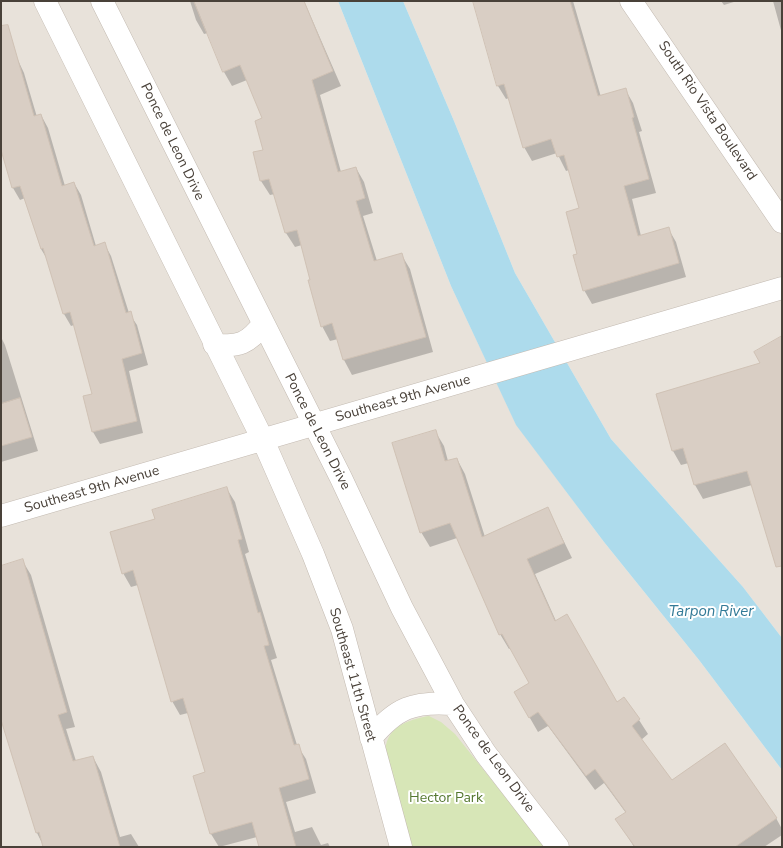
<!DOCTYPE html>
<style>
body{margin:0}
#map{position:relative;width:783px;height:848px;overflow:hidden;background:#f5f1eb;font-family:"Nunito Sans",sans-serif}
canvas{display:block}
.frame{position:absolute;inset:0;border:2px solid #494139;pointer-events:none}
</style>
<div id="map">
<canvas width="783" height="848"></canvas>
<div class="frame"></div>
</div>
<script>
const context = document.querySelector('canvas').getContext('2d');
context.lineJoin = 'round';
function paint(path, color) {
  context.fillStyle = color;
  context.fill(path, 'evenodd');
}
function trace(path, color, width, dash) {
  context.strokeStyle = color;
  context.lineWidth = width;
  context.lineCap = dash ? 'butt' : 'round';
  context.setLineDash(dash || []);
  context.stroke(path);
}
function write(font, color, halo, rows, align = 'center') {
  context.font = font + ' "Nunito Sans",sans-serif';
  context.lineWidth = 4;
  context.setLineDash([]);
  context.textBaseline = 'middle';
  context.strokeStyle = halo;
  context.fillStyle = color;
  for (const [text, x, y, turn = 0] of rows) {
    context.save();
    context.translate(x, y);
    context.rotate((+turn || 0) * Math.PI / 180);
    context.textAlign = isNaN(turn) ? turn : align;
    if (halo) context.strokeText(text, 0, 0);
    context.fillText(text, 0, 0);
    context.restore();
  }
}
paint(new Path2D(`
 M1,1H338L451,286L516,424L604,542L699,660L782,770V847H1Z
 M403,1H782V638L743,587L611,439L515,273L454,121Z`), '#e8e2da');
paint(new Path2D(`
 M429,716L441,722L455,734L545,847H411C405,826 383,764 386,745C390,725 412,719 429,716Z`), '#d7e6b7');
paint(new Path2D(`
 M338,1H403L454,121L515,273L611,439L743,587L782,638V770L699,660L604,542L516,425L451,286Z`), '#addbec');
paint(new Path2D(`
 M190,1H304L341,86L320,95L341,172L356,168L364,182L373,213L363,216L377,261L401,254L410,269L433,352L352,375L344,360L338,339L330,341L322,326L302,245L295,247L286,233L275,194L270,195L261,181L264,150V119L247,80L232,86L224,72L208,33L204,34L196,20Z
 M474,1H573L601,97L625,89L633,103L642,131L639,132L656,193L632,199L641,236L668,228L676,242L686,277L592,304L584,290L578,254L580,209L569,170L566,171L557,153L532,161L524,147L509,98L506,99L498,86Z
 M721,1H737L724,5Z
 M773,1H782V34Z
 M1,24L24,73L37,117L41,115L48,128L65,186L74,183L81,195L96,246L104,243L111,256L129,313L137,325L148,365L129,371L143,433L100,444L93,432V395L74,325L71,326L64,314L47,259L41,249L25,198L20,200L13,188L1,146Z
 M1,337L5,345L38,451L1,462Z
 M782,337V549L752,485L703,499L695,485L689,463L681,465L673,451L657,394L762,364Z
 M435,431L444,446L448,461L457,459L465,474L485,537L548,509L572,558L535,574L556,621L617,704L624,699L639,720L648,734L641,740L672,781L776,818L782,829V835L764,847H634L617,819L626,813L604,783L595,790L548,726L538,732L515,692L531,683L511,648L509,649L500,634L457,538L430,547L421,532Z
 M227,489L235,502L249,552L245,554L277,658L271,660L297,745L306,759L316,793L286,802L295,832L312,827L321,845L328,843L330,847H260L257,837L219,847L211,834L194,776L206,773L188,713L180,715L172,701L138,585L131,587L123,573L156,520Z
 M22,560L31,575L75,727L66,729L76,761L93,757L101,772L120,837L131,834L139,847H44L37,833L1,715V567Z`), '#0003');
const building = new Path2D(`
 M194,1H304L333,71L312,80L338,172L356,167L365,198L356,201L374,261L402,253L426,337L343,360L332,323L321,327L308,280H310L297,230L285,233L269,179L260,181L253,152L263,150L255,121L262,118L240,65L223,72Z
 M473,1H570L598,96L626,88L634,117L632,118L649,179L624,186L638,236L669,227L679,263L583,291L573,255L577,254L566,212L579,208L564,155L557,157L551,139L523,148L504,84L497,86Z
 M8,25L34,116L41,114L62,186L74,182L94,246L105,242L126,313L131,311L142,353L122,359L137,421L92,432L83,396L92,394L70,312L63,314L43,248L41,249L20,186L12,188L1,150V26Z
 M782,336V566L776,567L747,471L694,485L683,448L672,451L656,394L760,363L754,352Z
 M20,398L32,437L1,446V404Z
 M436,430L445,461L457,458L482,537L548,507L564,543L527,559L555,621L567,614L617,702L624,697L640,719L632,726L672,780L725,743L777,818L735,847H635L615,819L626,812L595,769L586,776L538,712L529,718L514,692L529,683L502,634L499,635L450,523L420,533L392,443Z
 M227,487L242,539L238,540L258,613L260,612L269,645L264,646L294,745L299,744L309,779L279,788L296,847H259L252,822L210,834L193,776L205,772L183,698L171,702L133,570L122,574L110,532L155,519L152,510Z
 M23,559L67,712L58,715L73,761L93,756L120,847H43L39,832L36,833L1,720V566Z`);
paint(building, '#d9cec4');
trace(building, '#d0c2b5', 1);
const minor = new Path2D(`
 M45,1L263,440L313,554L342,629L401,847
 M102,1L341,478L402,608L453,704L486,754L558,847
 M631,1L782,222
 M214,344C238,348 249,343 263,324
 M1,516L782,288
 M371,738C396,708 413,701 453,704`);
trace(minor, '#c3bab1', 23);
trace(minor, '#fff', 22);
write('14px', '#494139', '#fff', [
 ["South Rio Vista Boulevard",707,111,56],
 ["Ponce de Leon Drive",172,142,64],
 ["Southeast 9th Avenue",403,399,-16],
 ["Ponce de Leon Drive",317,432,63],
 ["Southeast 9th Avenue",92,490,-16],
 ["Southeast 11th Street",352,675,74],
 ["Ponce de Leon Drive",493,759,54]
]);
write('14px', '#557830', '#fff', [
 ["Hector Park",446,799]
]);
write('italic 15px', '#327a97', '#fff', [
 ["Tarpon River",711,612]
]);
</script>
